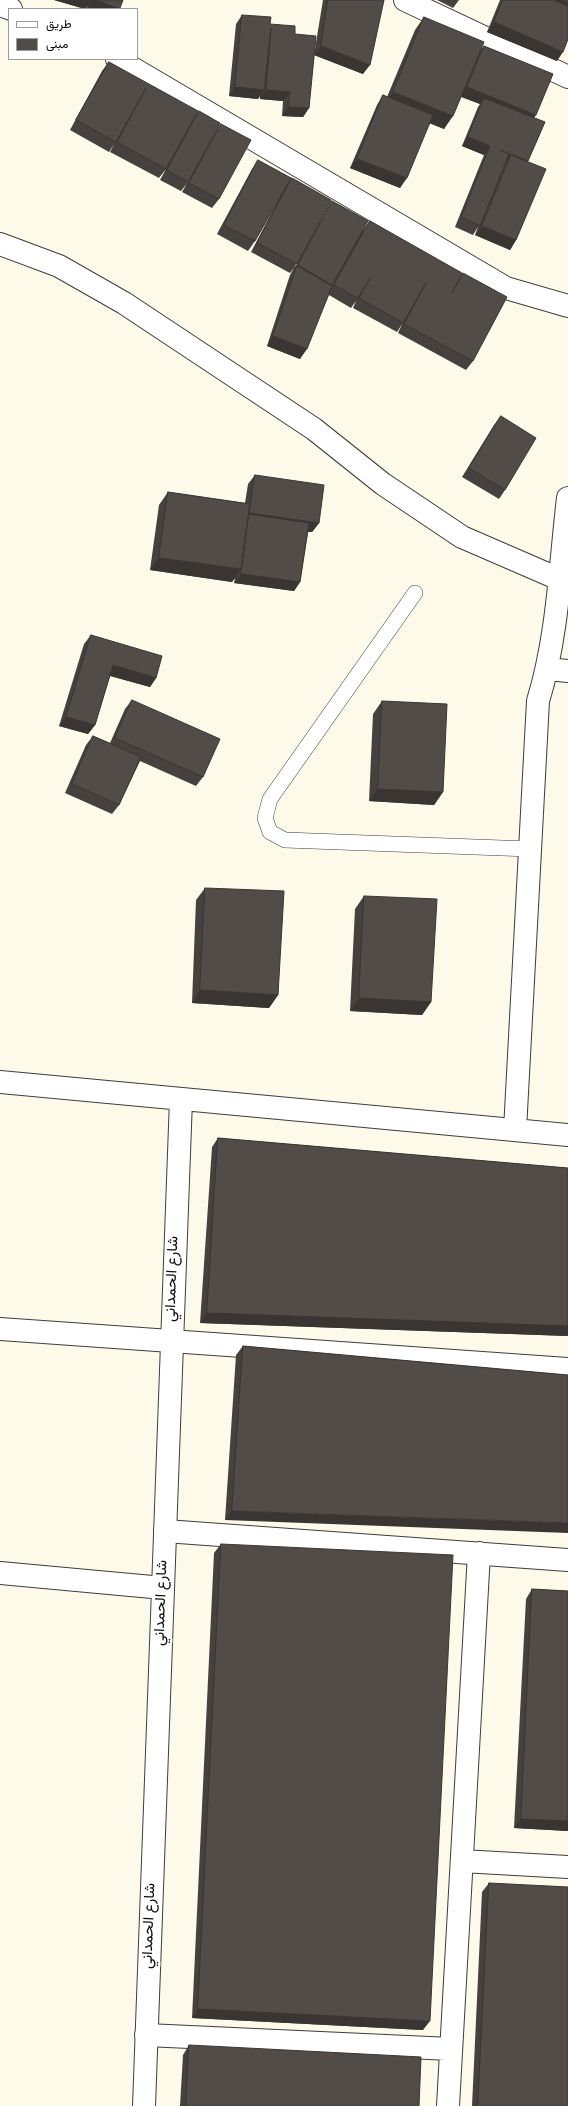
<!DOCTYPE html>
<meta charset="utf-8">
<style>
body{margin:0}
#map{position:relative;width:568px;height:2106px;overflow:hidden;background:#fdfae9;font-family:Spectral,Vazirmatn,serif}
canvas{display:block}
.legend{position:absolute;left:8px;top:8px;width:130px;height:52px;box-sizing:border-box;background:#fff;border:1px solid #9d9d9d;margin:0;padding:5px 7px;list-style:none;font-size:12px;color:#0a0a0a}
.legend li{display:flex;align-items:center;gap:8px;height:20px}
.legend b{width:20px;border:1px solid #9d9d9d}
</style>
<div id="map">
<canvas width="568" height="2106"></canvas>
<ul class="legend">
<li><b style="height:5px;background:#fff"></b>طريق</li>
<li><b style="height:11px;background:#514c48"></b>مبنى</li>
</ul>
</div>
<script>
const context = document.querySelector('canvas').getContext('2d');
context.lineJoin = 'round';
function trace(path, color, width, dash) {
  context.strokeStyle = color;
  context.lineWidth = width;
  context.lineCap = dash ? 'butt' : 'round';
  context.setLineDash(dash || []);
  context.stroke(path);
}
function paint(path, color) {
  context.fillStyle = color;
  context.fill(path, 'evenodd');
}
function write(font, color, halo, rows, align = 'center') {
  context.font = font + ' Spectral,Vazirmatn,serif';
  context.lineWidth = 4;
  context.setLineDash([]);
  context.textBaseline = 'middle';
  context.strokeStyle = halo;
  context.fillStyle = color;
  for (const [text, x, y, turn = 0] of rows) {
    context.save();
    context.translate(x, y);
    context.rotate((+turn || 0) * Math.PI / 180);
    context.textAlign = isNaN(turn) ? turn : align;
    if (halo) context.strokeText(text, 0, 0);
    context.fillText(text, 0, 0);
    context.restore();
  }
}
const service = new Path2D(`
 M415,593L270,799L265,818L270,832L285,840L530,849`);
const minor = new Path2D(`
 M405,0L568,77
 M0,5L11,9
 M117,59L506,288L568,306
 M0,244L59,266L124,303L314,429L383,484L462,537L559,579
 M548,669L568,671
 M515,1130L538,701C558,636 560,565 568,498
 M0,1329L568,1369
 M165,1531L568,1560
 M0,1573L163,1588
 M462,1861L568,1867
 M146,2035L451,2049
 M448,2106L479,1553`);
const tertiary = new Path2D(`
 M0,1082L568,1135
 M144,2106L181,1099`);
trace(service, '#3d3d3d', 16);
trace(minor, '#3d3d3d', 24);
trace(tertiary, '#3d3d3d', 24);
trace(service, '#fff', 15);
trace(minor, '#fff', 22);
trace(tertiary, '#fff', 22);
paint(new Path2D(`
 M54,0H123L86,9L87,6L85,9Z
 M323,0H384L363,74L314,55L309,108L303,117L282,116L283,101L260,99V96L258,99L229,96L236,24L242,15L270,24L295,34L314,55Z
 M437,0H459L453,8Z
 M500,0H568L557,61L487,32Z
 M424,17L481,50L484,46L534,118L516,240L510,250L475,235L478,227L473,235L455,227L484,155L462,146L478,107L480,104L461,97L444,129L430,123L400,188L350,168L377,105L383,95L387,97L415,30Z
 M109,62L193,120L199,111L188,182L181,191L160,180L185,134L166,169L159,178L110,152L114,144L109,152L70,130L102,71Z
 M221,124L219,199L212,208L182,192L215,133Z
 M258,160L287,185L292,178L297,264L290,273L251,252L281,195L255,241L248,251L217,234L252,169Z
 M332,201L363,230L370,221L459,279L463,273L473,361L466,370L398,333L402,324L397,332L353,308L356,301L351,308L329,295L300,359L267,346L290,275L326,211Z
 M501,416L505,490L499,499L462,477L494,425Z
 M255,475L319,523L312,532H308L300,582L294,591L234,583L235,578L232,582L150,570L159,505L168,492L245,503L248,484Z
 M91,635L156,678L150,687L110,676L95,725L88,734L59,726L84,644Z
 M132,700L203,777L196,786L140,761L119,805L112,814L65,793L86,745L93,736L110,743L125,709Z
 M382,701L443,792L434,805L369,801L373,714Z
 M205,888L278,995L269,1008L192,1003L196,900Z
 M364,896L431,1002L422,1015L350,1011L355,909Z
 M218,1138L568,1168V1336L200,1323L212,1147Z
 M243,1346L568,1375L225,1520L236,1355Z
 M221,1544L423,2030L192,2018L214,1553Z
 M532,1589L568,1591V1831L514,1828L526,1599Z
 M489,1883L568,2106H472L482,1892Z
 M189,2045L419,2106H180L183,2055Z`), '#46413e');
paint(new Path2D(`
 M54,0H91L85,9Z
 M92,0H95L120,8L119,9H86Z
 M531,0H560L568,3V15Z
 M494,22L563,52L557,61L487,32Z
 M321,46L370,65L363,74L314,55Z
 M235,87L264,90L258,99L229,96Z
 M467,87L536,115L530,124L484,98L480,104L460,96Z
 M266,90L290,92L283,101L260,99Z
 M393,92L453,116L444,129L384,105Z
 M288,107L309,108L303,117L282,116Z
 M468,137L490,146L484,155L462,146Z
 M500,150L528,161L522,170L511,155L505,164Z
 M357,159L407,178L400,188L350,168Z
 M482,226L516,240L510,250L475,235Z
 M273,336L307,349L300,359L267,346Z
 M249,513L319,523L312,532L248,523Z
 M159,558L241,569L232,582L150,570Z
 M241,574L300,582L294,591L234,583Z
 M113,665L156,678L150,687L107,675Z
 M66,717L95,725L88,734L59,726Z
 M378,789L443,792L434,805L369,801Z
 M200,990L278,995L269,1008L192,1003Z
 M359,998L431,1002L422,1015L350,1011Z
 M207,1313L568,1326V1336L200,1323Z
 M232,1511L568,1523V1533L225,1520Z
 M521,1819L568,1821V1831L514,1828Z
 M198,2009L430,2021L423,2030L192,2018Z`), '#393532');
const building = new Path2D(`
 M95,0H123L120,8Z
 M328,0H384L370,65L321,46Z
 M503,0H554L568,6V39L563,52L494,22Z
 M560,0H568V3Z
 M242,15L271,17L270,24L295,26V34L316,36L309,108L288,107L290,92L266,90L271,28L264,90L235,87Z
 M424,17L484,42L453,116L393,92Z
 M484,46L553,74L536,115L467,87Z
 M109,62L198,111L166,169L117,142L146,88L116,142L76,120Z
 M383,95L433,115L407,178L357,159Z
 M484,98L545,122L528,161L500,150L509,154L480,226L461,217L490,146L468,137Z
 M199,111L220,123L188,182L167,170Z
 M221,124L251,140L219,199L189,183Z
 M511,155L546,169L516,240L482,226Z
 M258,160L291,178L255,241L224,225Z
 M292,178L331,200L297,264L257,243Z
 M332,201L368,221L332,285L298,265Z
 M370,221L462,273L452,293L463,273L507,297L473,361L404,324L426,283L403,323L359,298L370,278L358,298L334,285Z
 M297,266L332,286L307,349L273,336Z
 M501,416L536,438L505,490L469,468Z
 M255,475L324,485L319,523L249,513Z
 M168,492L250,504L241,569L159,558Z
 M249,514L309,523L300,582L241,574Z
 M91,635L162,656L156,678L113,665L95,725L66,717Z
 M132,700L220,739L203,777L115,738Z
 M382,701L447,704L443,792L378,789Z
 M93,736L141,757L119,805L72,784Z
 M205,888L284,891L278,995L200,990Z
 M364,896L437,899L431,1002L359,998Z
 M218,1138L568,1168V1326L207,1313Z
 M243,1346L568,1375V1523L232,1511Z
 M221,1544L453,1555L430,2021L198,2009Z
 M532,1589L568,1591V1821L521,1819Z
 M489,1883L568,1887V2106H478Z
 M189,2045L421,2057L419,2106H186Z`);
paint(building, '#514c48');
trace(building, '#393532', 1);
write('15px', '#0a0a0a', '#fff', [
 ["شارع الحمداني",173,1279,-88],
 ["شارع الحمداني",162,1603,-88],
 ["شارع الحمداني",150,1926,-88]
]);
</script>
